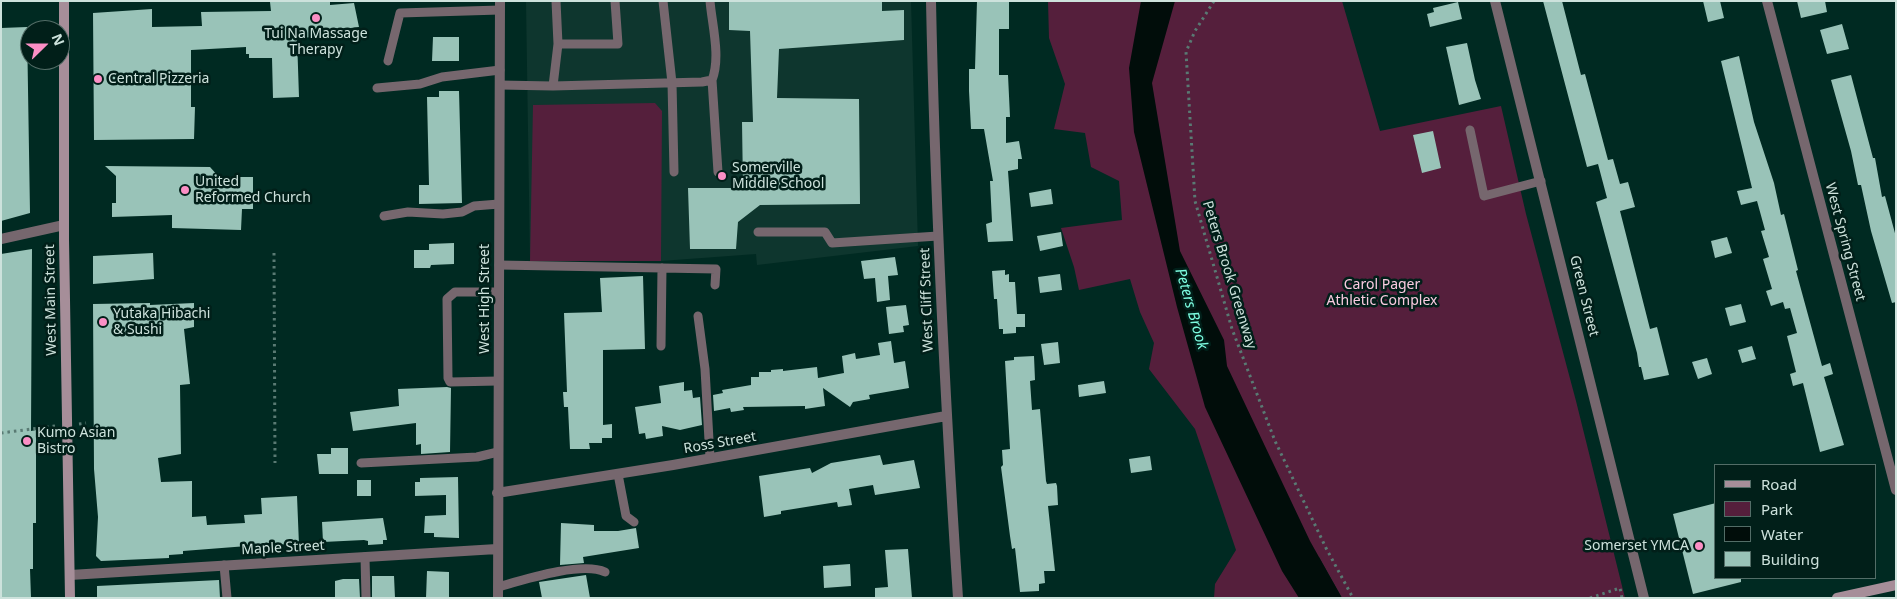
<!DOCTYPE html>
<style>
body{margin:0}
#map{position:relative;width:1897px;height:599px;overflow:hidden;background:#002a22;font-family:"Noto Sans",sans-serif}
canvas{display:block}
.frame{position:absolute;inset:0;border:2px solid #cde2dc;pointer-events:none}
.legend{position:absolute;left:1714px;top:464px;width:162px;height:115px;box-sizing:border-box;background:#011f19;border:1px solid #536d67;margin:0;padding:6px 9px;list-style:none;font-size:15px;color:#cde2dc}
.legend li{display:flex;align-items:center;gap:10px;height:25px}
.legend b{width:25px;border:1px solid #536d67}
.north{position:absolute;left:20px;top:20px;width:50px;height:50px;box-sizing:border-box;background:#011f19;border:1px solid #536d67;border-radius:50%;rotate:68deg;font-size:14px;font-weight:700;line-height:20px;text-align:center;color:#cde2dc}
.north::after{content:'';display:block;margin:auto;width:18px;height:22px;background:#fb8fc5;clip-path:polygon(50% 0,100% 100%,50% 72%,0 100%)}
</style>
<div id="map">
<canvas width="1897" height="599"></canvas>
<div class="frame"></div>
<ul class="legend">
<li><b style="height:6px;background:#a68e99"></b>Road</li>
<li><b style="height:14px;background:#551f3c"></b>Park</li>
<li><b style="height:14px;background:#010d0a"></b>Water</li>
<li><b style="height:14px;background:#99c3b8"></b>Building</li>
</ul>
<div class="north">N</div>
</div>
<script>
const context = document.querySelector('canvas').getContext('2d');
context.lineJoin = 'round';
function paint(path, color) {
  context.fillStyle = color;
  context.fill(path, 'evenodd');
}
function trace(path, color, width, dash) {
  context.strokeStyle = color;
  context.lineWidth = width;
  context.lineCap = dash ? 'butt' : 'round';
  context.setLineDash(dash || []);
  context.stroke(path);
}
function write(font, color, halo, rows, align = 'center') {
  context.font = font + ' "Noto Sans",sans-serif';
  context.lineWidth = 5;
  context.setLineDash([]);
  context.textBaseline = 'middle';
  context.strokeStyle = halo;
  context.fillStyle = color;
  for (const [text, x, y, turn = 0] of rows) {
    context.save();
    context.translate(x, y);
    context.rotate((+turn || 0) * Math.PI / 180);
    context.textAlign = isNaN(turn) ? turn : align;
    if (halo) context.strokeText(text, 0, 0);
    context.fillText(text, 0, 0);
    context.restore();
  }
}
paint(new Path2D(`
 M526,1H911L918,246L757,265L756,254L661,261H530Z`), '#0e362e');
paint(new Path2D(`
 M1048,1H1342L1380,131L1501,106L1526,214L1576,401L1625,598H1342L1319,557L1299,598H1214L1215,584L1236,550L1195,429L1149,369L1154,343L1140,312L1130,279L1079,290L1074,267L1061,228L1122,220L1119,181L1091,167L1085,133L1054,129L1065,84L1049,38Z
 M655,103L662,111L661,261H530L533,105Z`), '#551f3c');
paint(new Path2D(`
 M1141,1H1175L1152,83L1180,251L1224,340L1227,366L1310,541L1342,598H1299L1282,571L1205,407L1177,307L1134,132L1129,68Z`), '#010d0a');
paint(new Path2D(`
 M330,1V5L354,3L359,27L334,30L335,36L297,38L299,97L273,98L272,58H249V54H246V47L191,50V107H195L194,139L94,140L93,13L152,9V27L202,26L201,12L271,11L270,2Z
 M729,1H882V11L904,10V40L779,49L777,98L859,99L860,204L760,205L738,222L736,249H690L688,188H743L742,122H753L750,31L729,30Z
 M977,1H1009V29H999V75H1008L1010,117H1006V143L1019,141L1022,159H1018V169L1008,171L1013,241L988,242L986,224L992,222L990,181H993L984,129H971L969,91V69H975Z
 M1543,1H1562L1581,75L1585,74L1608,160L1613,159L1620,184L1628,182L1635,207L1620,211L1650,329L1657,327L1669,375L1644,380L1641,367H1639L1637,353L1596,202L1607,198L1598,164L1587,167Z
 M1703,1H1720L1724,18L1708,22Z
 M1797,1H1825L1827,12L1801,18Z
 M1458,2L1462,19L1430,27L1427,14L1434,12L1433,8Z
 M1842,24L1849,49L1827,54L1820,30Z
 M27,27L30,213L1,221V28Z
 M433,37H459V61H432Z
 M1467,43L1475,80L1481,99L1459,105L1446,47Z
 M1739,56L1754,122L1774,183L1781,215L1784,214L1798,270L1796,271L1822,366L1830,363L1833,374L1824,377L1844,445L1820,452L1803,383L1793,386L1790,374L1796,372L1787,336L1797,333L1790,308L1785,309L1783,302L1771,306L1766,291L1772,289L1763,259L1769,257L1761,231L1765,230L1757,201L1741,205L1737,191L1752,188L1721,61Z
 M1851,75L1873,158H1875L1882,197L1885,196L1896,237V302L1892,303L1871,231L1861,185H1858L1851,151L1831,80Z
 M439,91H459L462,203L419,204V185H429L427,97H439Z
 M1433,131L1441,168L1422,173L1413,135Z
 M105,166L210,167L219,177H253V209H242L241,230L172,228V215L112,217V203H116V176Z
 M1051,189L1053,204L1031,207L1029,193Z
 M1061,232L1063,246L1040,251L1037,236Z
 M1727,237L1732,253L1715,258L1711,241Z
 M454,243V264L431,265L430,268H414V250H429V244Z
 M32,249L31,431L36,430V523H33V569H30L31,598H1V254Z
 M153,253L154,279L93,284V256Z
 M895,257L898,275L888,276L890,300L877,302L875,278L864,279L861,261Z
 M1005,270V275L1009,274V282H1015L1017,314H1025V327H1016V333L1003,334V329H999L997,299H994L992,271Z
 M1060,274L1062,290L1040,293L1038,277Z
 M643,276L645,349L603,350V425L612,424V438H602V443H589L590,449H570L568,407H564L563,392H567L564,313L602,312L600,278Z
 M150,303V305L194,303V327L184,329L190,384L180,385L181,454L158,458L161,482L192,481V517L206,516L207,525L245,523L244,515L262,514L261,498L297,496L299,545L273,544L183,551V554L169,555V558L101,561L96,556L98,517L94,469L93,304Z
 M1741,304L1746,322L1730,326L1725,308Z
 M906,305L909,325L903,326L904,332L889,334L886,307Z
 M891,341L894,363L905,361L909,388L869,395L870,399L853,402L850,407L823,388L825,406L805,409V406L743,407L744,410L731,412L730,408L714,411L713,395L723,393L722,390L751,385V377H759V372H771V370L783,369V371L817,367L818,378L844,373L842,356L855,353L856,359L880,355L878,343Z
 M1058,342L1060,363L1044,365L1041,344Z
 M1752,346L1756,359L1742,363L1738,350Z
 M1034,356L1035,380L1030,381L1032,410L1040,409L1046,481L1047,484L1056,483L1057,486L1058,505L1048,506L1055,571H1044L1045,583L1039,584V591L1020,592L1015,548L1012,549L1010,536L1001,467L1003,465L1002,450L1010,449L1005,361L1014,360V357Z
 M1707,358L1712,374L1698,379L1692,362Z
 M1104,381L1106,393L1079,397L1078,385Z
 M684,382V391L692,390L693,398L700,397L702,425L680,430L662,426L663,436L646,439L645,433L639,434L635,407L661,403L659,386Z
 M447,387L451,388L450,452L421,454V444L416,445V423L353,431L350,412L399,406L398,389Z
 M331,448H348V474H319L317,454H331Z
 M880,455L883,465L914,460L920,488L875,495L873,485L849,489L852,505L838,507L837,502L781,511V514L764,517L759,476L810,468L812,473L831,463Z
 M1150,456L1152,470L1131,473L1129,459Z
 M458,477L459,538L434,537V533H424L425,516L446,515V495L415,496V482H420V478Z
 M357,480H371V496H357Z
 M1716,503V578H1741V582L1693,594L1673,514Z
 M383,518L387,540H383V544L368,545V541L364,540L323,542L322,522Z
 M561,523L594,525V531H618L636,528L639,548L583,557L584,563L560,565Z
 M908,549L912,598H875V588L888,587L885,550Z
 M850,564L851,586L824,588L823,566Z
 M427,571L449,572V598H426Z
 M586,575L590,598H542L539,582Z
 M372,576H394L395,598H372Z
 M343,579H359L360,598H335V581Z
 M219,580L220,598H97V586Z`), '#99c3b8');
trace(new Path2D(`
 M1214,1L1195,31L1186,52L1195,201L1232,329L1275,441L1326,548L1353,598
 M274,253L275,463
 M79,424L86,423
 M1,433L55,426
 M1590,598L1620,588L1622,598`), '#597a73', 3, [2.5, 4]);
trace(new Path2D(`
 M556,1L558,44H618L615,1
 M663,1L672,83L674,172
 M710,1C712,25 721,57 712,80L718,172
 M558,44L553,86L702,82L712,80
 M388,61L400,13L500,10
 M500,85L553,86
 M377,88L420,84L442,77L500,70
 M1470,130L1484,196L1541,181
 M384,216L408,212L443,214L462,212L474,206L499,204
 M758,232H825L832,243L938,236
 M499,265L716,269L715,285
 M698,316L705,369L710,458
 M661,346L662,268
 M498,381L450,382L448,378L447,299L455,292H499
 M361,463L477,457L498,452
 M618,474L626,516L634,522
 M365,557L366,598
 M224,565L227,598
 M498,587C523,580 582,561 605,572`), '#76676e', 9);
trace(new Path2D(`
 M931,1C935,200 945,399 958,598
 M1495,1L1644,598
 M1767,1L1896,490
 M1,239L64,225
 M497,493L673,465L946,416
 M70,575L497,549
 M498,598L500,1`), '#76676e', 10);
trace(new Path2D(`
 M64,1V240L70,598
 M1837,598L1896,585`), '#a68e99', 10);
for (const [x, y, r, color] of [
 [316,18,5,"#fb8fc5"],
 [98,79,5,"#fb8fc5"],
 [722,176,5,"#fb8fc5"],
 [185,190,5,"#fb8fc5"],
 [103,322,5,"#fb8fc5"],
 [27,441,5,"#fb8fc5"],
 [1699,546,5,"#fb8fc5"]
]) {
  const dot = new Path2D();
  dot.arc(x, y, r, 0, 2 * Math.PI);
  context.fillStyle = color;
  context.fill(dot);
  trace(dot, '#011f19', 2);
}
write('14px', '#cde2dc', '#011f19', [
 ["Tui Na Massage",316,34,"center"],
 ["Therapy",316,50,"center"],
 ["Central Pizzeria",108,79],
 ["Somerville",732,168],
 ["Middle School",732,184],
 ["United",195,182],
 ["Reformed Church",195,198],
 ["Yutaka Hibachi",113,314],
 ["& Sushi",113,330],
 ["Kumo Asian",37,433],
 ["Bistro",37,449],
 ["Somerset YMCA",1689,546,"right"]
], 'left');
write('14px', '#cde2dc', '#011f19', [
 ["West Spring Street",1845,242,75],
 ["Peters Brook Greenway",1229,275,73],
 ["Green Street",1584,296,76],
 ["West High Street",485,299,-90],
 ["West Main Street",51,300,-91],
 ["West Cliff Street",927,300,-92],
 ["Ross Street",720,443,-10],
 ["Maple Street",283,548,-3]
]);
write('14px', '#facae0', '#011f19', [
 ["Carol Pager",1382,285],
 ["Athletic Complex",1382,301]
]);
write('italic 15px', '#7dfce0', '#011f19', [
 ["Peters Brook",1191,309,74]
]);
</script>
